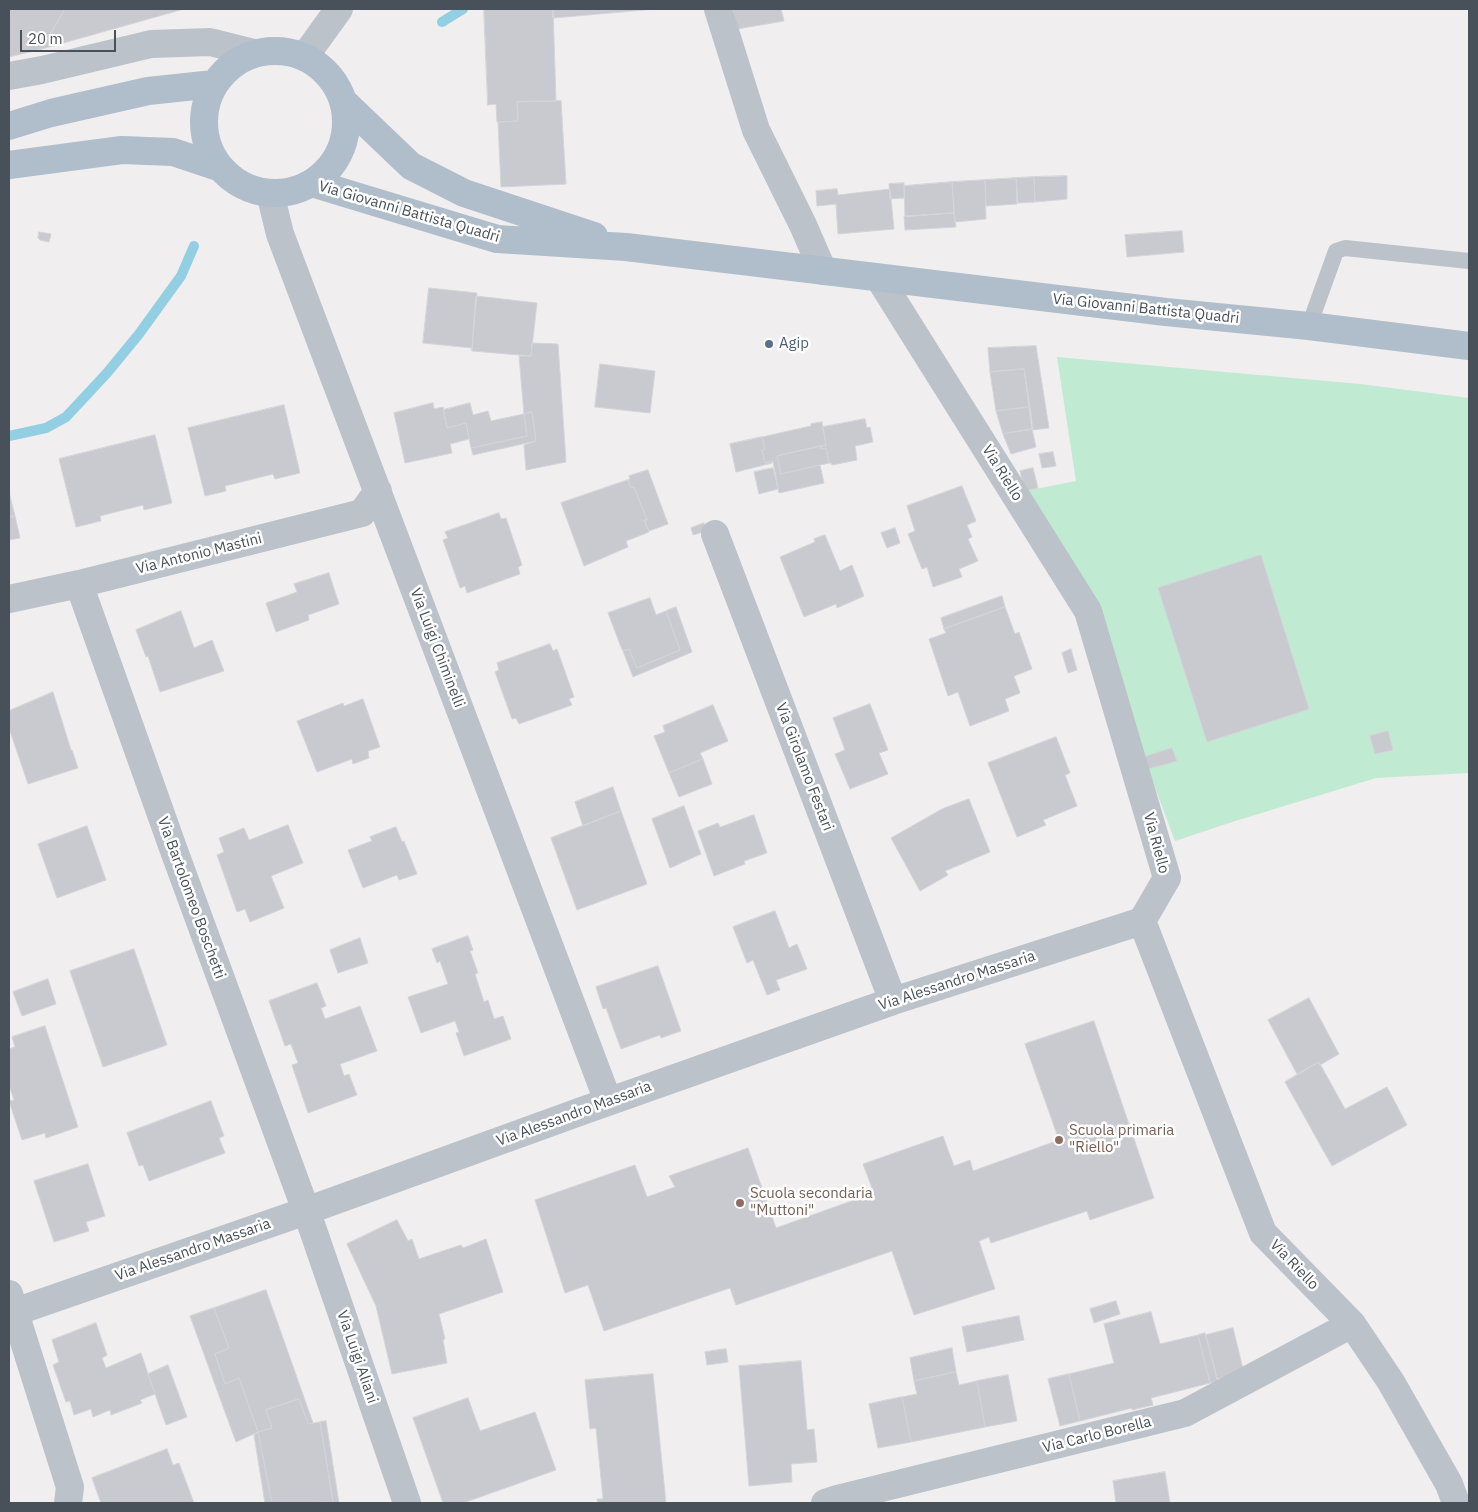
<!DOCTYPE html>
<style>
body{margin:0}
#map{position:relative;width:1478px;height:1512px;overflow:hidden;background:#f0eeee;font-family:"IBM Plex Sans",sans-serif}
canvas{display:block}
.frame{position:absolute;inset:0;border:10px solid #485159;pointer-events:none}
.scale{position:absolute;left:20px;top:30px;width:96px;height:22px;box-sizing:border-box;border:2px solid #485159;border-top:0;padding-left:6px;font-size:15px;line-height:18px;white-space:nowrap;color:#485159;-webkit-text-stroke:4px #fff;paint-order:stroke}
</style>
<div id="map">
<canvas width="1478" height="1512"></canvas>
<div class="frame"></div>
<div class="scale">20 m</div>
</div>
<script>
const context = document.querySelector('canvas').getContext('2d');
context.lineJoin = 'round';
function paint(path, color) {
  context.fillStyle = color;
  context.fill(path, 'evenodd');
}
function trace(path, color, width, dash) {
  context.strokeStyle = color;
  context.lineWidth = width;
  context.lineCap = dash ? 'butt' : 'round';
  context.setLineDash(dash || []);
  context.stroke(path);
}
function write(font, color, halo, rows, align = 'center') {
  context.font = font + ' "IBM Plex Sans",sans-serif';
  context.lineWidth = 5;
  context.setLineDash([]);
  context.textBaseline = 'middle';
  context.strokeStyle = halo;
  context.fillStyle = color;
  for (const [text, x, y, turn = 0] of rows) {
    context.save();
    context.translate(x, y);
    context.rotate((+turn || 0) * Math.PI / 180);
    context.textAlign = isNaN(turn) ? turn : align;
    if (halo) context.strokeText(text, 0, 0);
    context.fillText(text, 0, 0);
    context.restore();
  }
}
paint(new Path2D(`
 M1057,357L1360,384L1469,398V773L1376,778L1232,822L1175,841L1148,769L1025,491L1076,481Z`), '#c1ead2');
trace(new Path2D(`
 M442,22L463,9
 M9,436L46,428L66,417L107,373L139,334L181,276L194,246`), '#92cfe2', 10);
const building = new Path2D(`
 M9,9H65L42,49L9,57Z
 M65,9H184L42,49Z
 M484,9H553L556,101L517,102L518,121L497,122L496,104L488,105Z
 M553,9H656L553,18Z
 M733,9H781L784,21L737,29Z
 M561,101L566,184L501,187L498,122L518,121L517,102Z
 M1067,176V199L1035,202L1034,177Z
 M1034,177L1035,202L1018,203L1016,178Z
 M1016,178L1017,204L986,206L985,180Z
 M985,180L986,219L955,222L952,182Z
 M952,182L954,213L905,216L904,186Z
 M904,183V198L890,199L889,184Z
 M837,189L838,195L890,189L894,229L838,234L836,204L817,206L816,191Z
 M954,213L956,227L905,230L904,217Z
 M1182,231L1184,252L1127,257L1125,235Z
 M39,232L51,234L49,242L40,240L38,238Z
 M429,288L477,293L472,348L423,343Z
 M476,296L537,303L531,356L472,351Z
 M532,343L558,344L566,462L526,470L524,445L536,441L532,412L524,414L519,356H531Z
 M1036,346L1049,428L1032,430L1024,369L990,372L988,348Z
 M600,364L655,371L650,413L595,407Z
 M1024,369L1030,407L996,411L990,372Z
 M433,403L434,409L443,407L447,428L466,423L469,439L450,444L452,453L405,463L394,413Z
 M470,403L473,415L488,411L491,421L524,414L527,436L471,448L466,423L447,428L443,410Z
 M284,405L300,473L275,479L273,474L225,486L226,491L205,496L188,428Z
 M1030,407L1033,429L1003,434L996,411Z
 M532,412L536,441L473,455L471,448L527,436L524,414Z
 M865,419L867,428L870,427L873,442L855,446L857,460L832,465L831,463H829L826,448L821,449V446L826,445L823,427Z
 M822,422L826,445L777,456L781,474L820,465L824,483L779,493L773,461L765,463L762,450L765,449L762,437L811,426V424Z
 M1032,429L1036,447L1011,454L1003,434Z
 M155,435L172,503L144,510L143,505L100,516L101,521L76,527L59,459Z
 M762,437L765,449L762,450L765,463L773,461L772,463L736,472L730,444Z
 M821,446V449L826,448L829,463L781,474L777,456Z
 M1053,452L1056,466L1042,468L1039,454Z
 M773,468L778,489L759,494L754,472Z
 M1033,468L1038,488L1025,491L1020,471Z
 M648,470L668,524L649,531L644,520H647L634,487L631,488L628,480L630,479L629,476Z
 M628,480L631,488L634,487L647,520H644L649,532L626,541L628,547L584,566L561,503Z
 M962,486L976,521L967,525L972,537L968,539L978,561L959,569L962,577L933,587L927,567L922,569L908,534L915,531L907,506Z
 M9,492L15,516L9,517Z
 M499,513L501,519L506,518L522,565L518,567L520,574L467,593L465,586L460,588L443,540L448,538L445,532Z
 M15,516L20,538L9,540V517Z
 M704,523L706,531L693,535L691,528Z
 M895,528L900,543L887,548L881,533Z
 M825,535L840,571L852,565L864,596L837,608L836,604L804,617L780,557L815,542L814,539Z
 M1261,555L1309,709L1207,742L1158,588Z
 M329,573L339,604L308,615L309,620L276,632L266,603L297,592L294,584Z
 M1002,596L1005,607L944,629L941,618Z
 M650,598L656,615L666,611L680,650L637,668L629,649L623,651L621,647L608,613Z
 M676,607L692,652L633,677L623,651L629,649L637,668L680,650L666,611Z
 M1005,607L1015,634L1019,632L1032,669L1014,676L1020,693L1005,699L1009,711L970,726L958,692L948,696L929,639L946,633L944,629Z
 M181,611L194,648L212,640L224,671L160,692L148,656L146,657L136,630Z
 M550,644L553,651L557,649L574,697L569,699L572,705L519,724L516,718L512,719L495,672L499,670L497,663Z
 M1071,649L1077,670L1068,673L1062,653Z
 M53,692L71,750H72L78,768L28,784L9,728V711Z
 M363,699L380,747L368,751L369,758L353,764L352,759L317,772L297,721L343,703L344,706Z
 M870,704L888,750L879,753L888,774L850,789L835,754L845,750L833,718Z
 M713,705L728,741L700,753L703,759L669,773L654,736L665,732L663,726Z
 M1388,731L1393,750L1375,754L1370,736Z
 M1056,737L1070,773L1065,775L1077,806L1043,820L1046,825L1017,837L988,763Z
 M1172,748L1177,761L1148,769L1144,757Z
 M703,759L712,784L679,797L669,773Z
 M613,787L621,811L583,826L575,802Z
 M969,799L990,852L945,871L948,875L920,891L891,838L942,809Z
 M684,806L701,854L670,868L652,819Z
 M621,811L647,884L577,910L551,838Z
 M754,815L767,853L744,861L745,864L714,876L698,831L718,823L720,827Z
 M288,825L303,863L271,876L284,908L250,922L245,909L237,912L217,855L224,852L219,838L244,828L249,840Z
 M87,826L106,880L57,898L38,844Z
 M396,827L402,842L404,841L417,874L399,880L397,875L363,888L348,850L372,841L370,837Z
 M775,911L789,948L797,944L807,969L776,980L780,990L767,995L753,960L747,963L733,927Z
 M468,936L473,950L470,951L478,973L475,974L484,1002L488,1000L494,1019L503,1016L511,1039L464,1056L456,1033L459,1032L455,1021L421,1033L408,997L448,984L440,961L437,963L432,949Z
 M360,938L368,963L338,973L330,950Z
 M134,949L167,1045L103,1067L70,971Z
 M658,966L681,1031L661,1038L660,1035L621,1049L606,1008L603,1009L596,987Z
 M48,979L56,1004L22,1016L13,992Z
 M317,983L326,1006L321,1008L325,1019L360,1006L377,1051L340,1064L344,1076L349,1074L357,1095L308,1113L292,1065L298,1063L291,1044L285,1046L269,1001Z
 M1309,998L1339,1054L1320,1065L1319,1062L1297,1074L1268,1020Z
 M1094,1021L1154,1198L1090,1220L1087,1211L991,1243L989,1237L979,1241L995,1289L914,1315L892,1251L736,1305L730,1288L604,1331L588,1285L565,1293L535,1200L635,1165L647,1197L675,1187L669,1176L748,1148L776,1228L874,1193L863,1164L943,1136L954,1166L970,1160L973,1171L1059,1140L1025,1044Z
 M45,1026L78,1127L46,1138L45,1133L22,1140L9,1101L14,1100L10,1088L9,1089V1049L15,1047L12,1037Z
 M1319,1062L1345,1109L1387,1087L1407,1125L1332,1166L1285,1082Z
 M211,1101L224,1136L219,1138L225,1153L149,1181L143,1165L139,1166L127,1133Z
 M88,1164L105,1216L86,1222L89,1231L54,1242L34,1181Z
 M397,1220L408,1241L412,1239L419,1259L461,1245L463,1248L486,1239L503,1292L439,1314L445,1339L443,1340L447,1363L392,1374L376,1306L347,1244Z
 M266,1290L313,1423L308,1424L299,1399L266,1410L272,1428L258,1432L239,1378L225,1384L215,1354L229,1348L214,1308Z
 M1116,1301L1120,1314L1094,1323L1090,1309Z
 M214,1308L229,1348L215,1354L225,1384L239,1378L258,1432L236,1442L190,1316Z
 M1151,1312L1160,1344L1198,1335L1210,1383L1151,1398L1153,1405L1132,1410V1408L1080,1421L1069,1374L1114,1363L1104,1324Z
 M1019,1316L1024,1340L967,1352L962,1327Z
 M96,1323L107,1355L102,1358L106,1368L141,1353L155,1394L140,1400L142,1403L111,1415L110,1410L93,1417L91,1409L74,1415L70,1401L66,1402L53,1365L59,1362L52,1340Z
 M1233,1328L1244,1373L1217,1379L1206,1335Z
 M1205,1333L1218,1381L1210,1383L1198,1335Z
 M952,1348L956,1372L914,1381L910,1358Z
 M726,1349L728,1362L707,1365L705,1352Z
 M801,1361L807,1430L814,1429L817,1462L791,1464L792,1482L749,1486L739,1366Z
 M168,1365L187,1417L166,1425L148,1374Z
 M956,1372L959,1385L977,1381L985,1427L911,1442L902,1397L917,1394L914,1381Z
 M653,1374L666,1503H598L597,1499H603L596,1428L590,1429L585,1380Z
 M1069,1374L1080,1421L1060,1426L1048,1379Z
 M1008,1375L1017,1421L985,1427L977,1381Z
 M902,1397L911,1442L878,1448L869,1404Z
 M468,1398L480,1431L535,1412L556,1470L463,1503H443L413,1418Z
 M299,1399L308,1424L320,1422L333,1502L272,1503L258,1432L272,1428L266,1410Z
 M326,1421L339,1503H326L333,1502L320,1422Z
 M258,1432L272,1503H265L254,1435Z
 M167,1449L173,1465L179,1463L194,1503H101L92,1478Z
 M1165,1472L1170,1503H1116L1113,1481Z`);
paint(building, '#c9cad0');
trace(building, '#d3d4d9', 1);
trace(new Path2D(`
 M1309,326L1336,251L1345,248L1469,261`), '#bbc2c9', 16);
trace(new Path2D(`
 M718,9L756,130L803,225L823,271
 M305,56L339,9
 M9,76L42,70L151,44L210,42L254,53
 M270,193L280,234L608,1101
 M879,278L1088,611L1167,878L1142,921L1263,1233L1352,1324L1391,1382L1449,1484L1456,1503
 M715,534L893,1001
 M79,584L173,848L312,1227L407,1503
 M9,599L79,584L362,513L378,491
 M9,1294L70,1487L68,1503
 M9,1314L306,1211L582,1111L893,1001L1142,921
 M825,1503L837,1499L1185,1413L1352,1324`), '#bbc2c9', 28);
trace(new Path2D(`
 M204 122a71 71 0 1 1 142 0a71 71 0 1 1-142 0Z
 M344,102L411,166L464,193L594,236
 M9,126L51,113L148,91L214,84
 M9,165L122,150L173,152L221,168
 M312,183L497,239L626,247L1166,312L1309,326L1469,346`), '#b0bdca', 28);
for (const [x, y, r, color] of [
 [769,344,5,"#5c6f8a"],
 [1059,1140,5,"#8d6e63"],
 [740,1203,5,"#8d6e63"]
]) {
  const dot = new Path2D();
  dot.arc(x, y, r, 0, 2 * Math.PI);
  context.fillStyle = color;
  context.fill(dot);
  trace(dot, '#fff', 2);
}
write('15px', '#485159', '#fff', [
 ["Via Giovanni Battista Quadri",409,212,16],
 ["Via Giovanni Battista Quadri",1146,309,6],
 ["Via Riello",1002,473,58],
 ["Via Antonio Mastini",199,554,-14],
 ["Via Luigi Chiminelli",437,648,69],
 ["Via Girolamo Festari",804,767,69],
 ["Via Riello",1156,843,75],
 ["Via Bartolomeo Boschetti",191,898,70],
 ["Via Alessandro Massaria",957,981,-18],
 ["Via Alessandro Massaria",574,1114,-20],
 ["Via Alessandro Massaria",193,1250,-19],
 ["Via Riello",1294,1265,46],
 ["Via Luigi Aliani",357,1357,71],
 ["Via Carlo Borella",1097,1435,-14]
]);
write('15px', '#4e5e75', '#fff', [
 ["Agip",779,344]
], 'left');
write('15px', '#785e54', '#fff', [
 ["Scuola primaria",1069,1131],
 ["\"Riello\"",1069,1148],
 ["Scuola secondaria",750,1194],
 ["\"Muttoni\"",750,1211]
], 'left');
</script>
